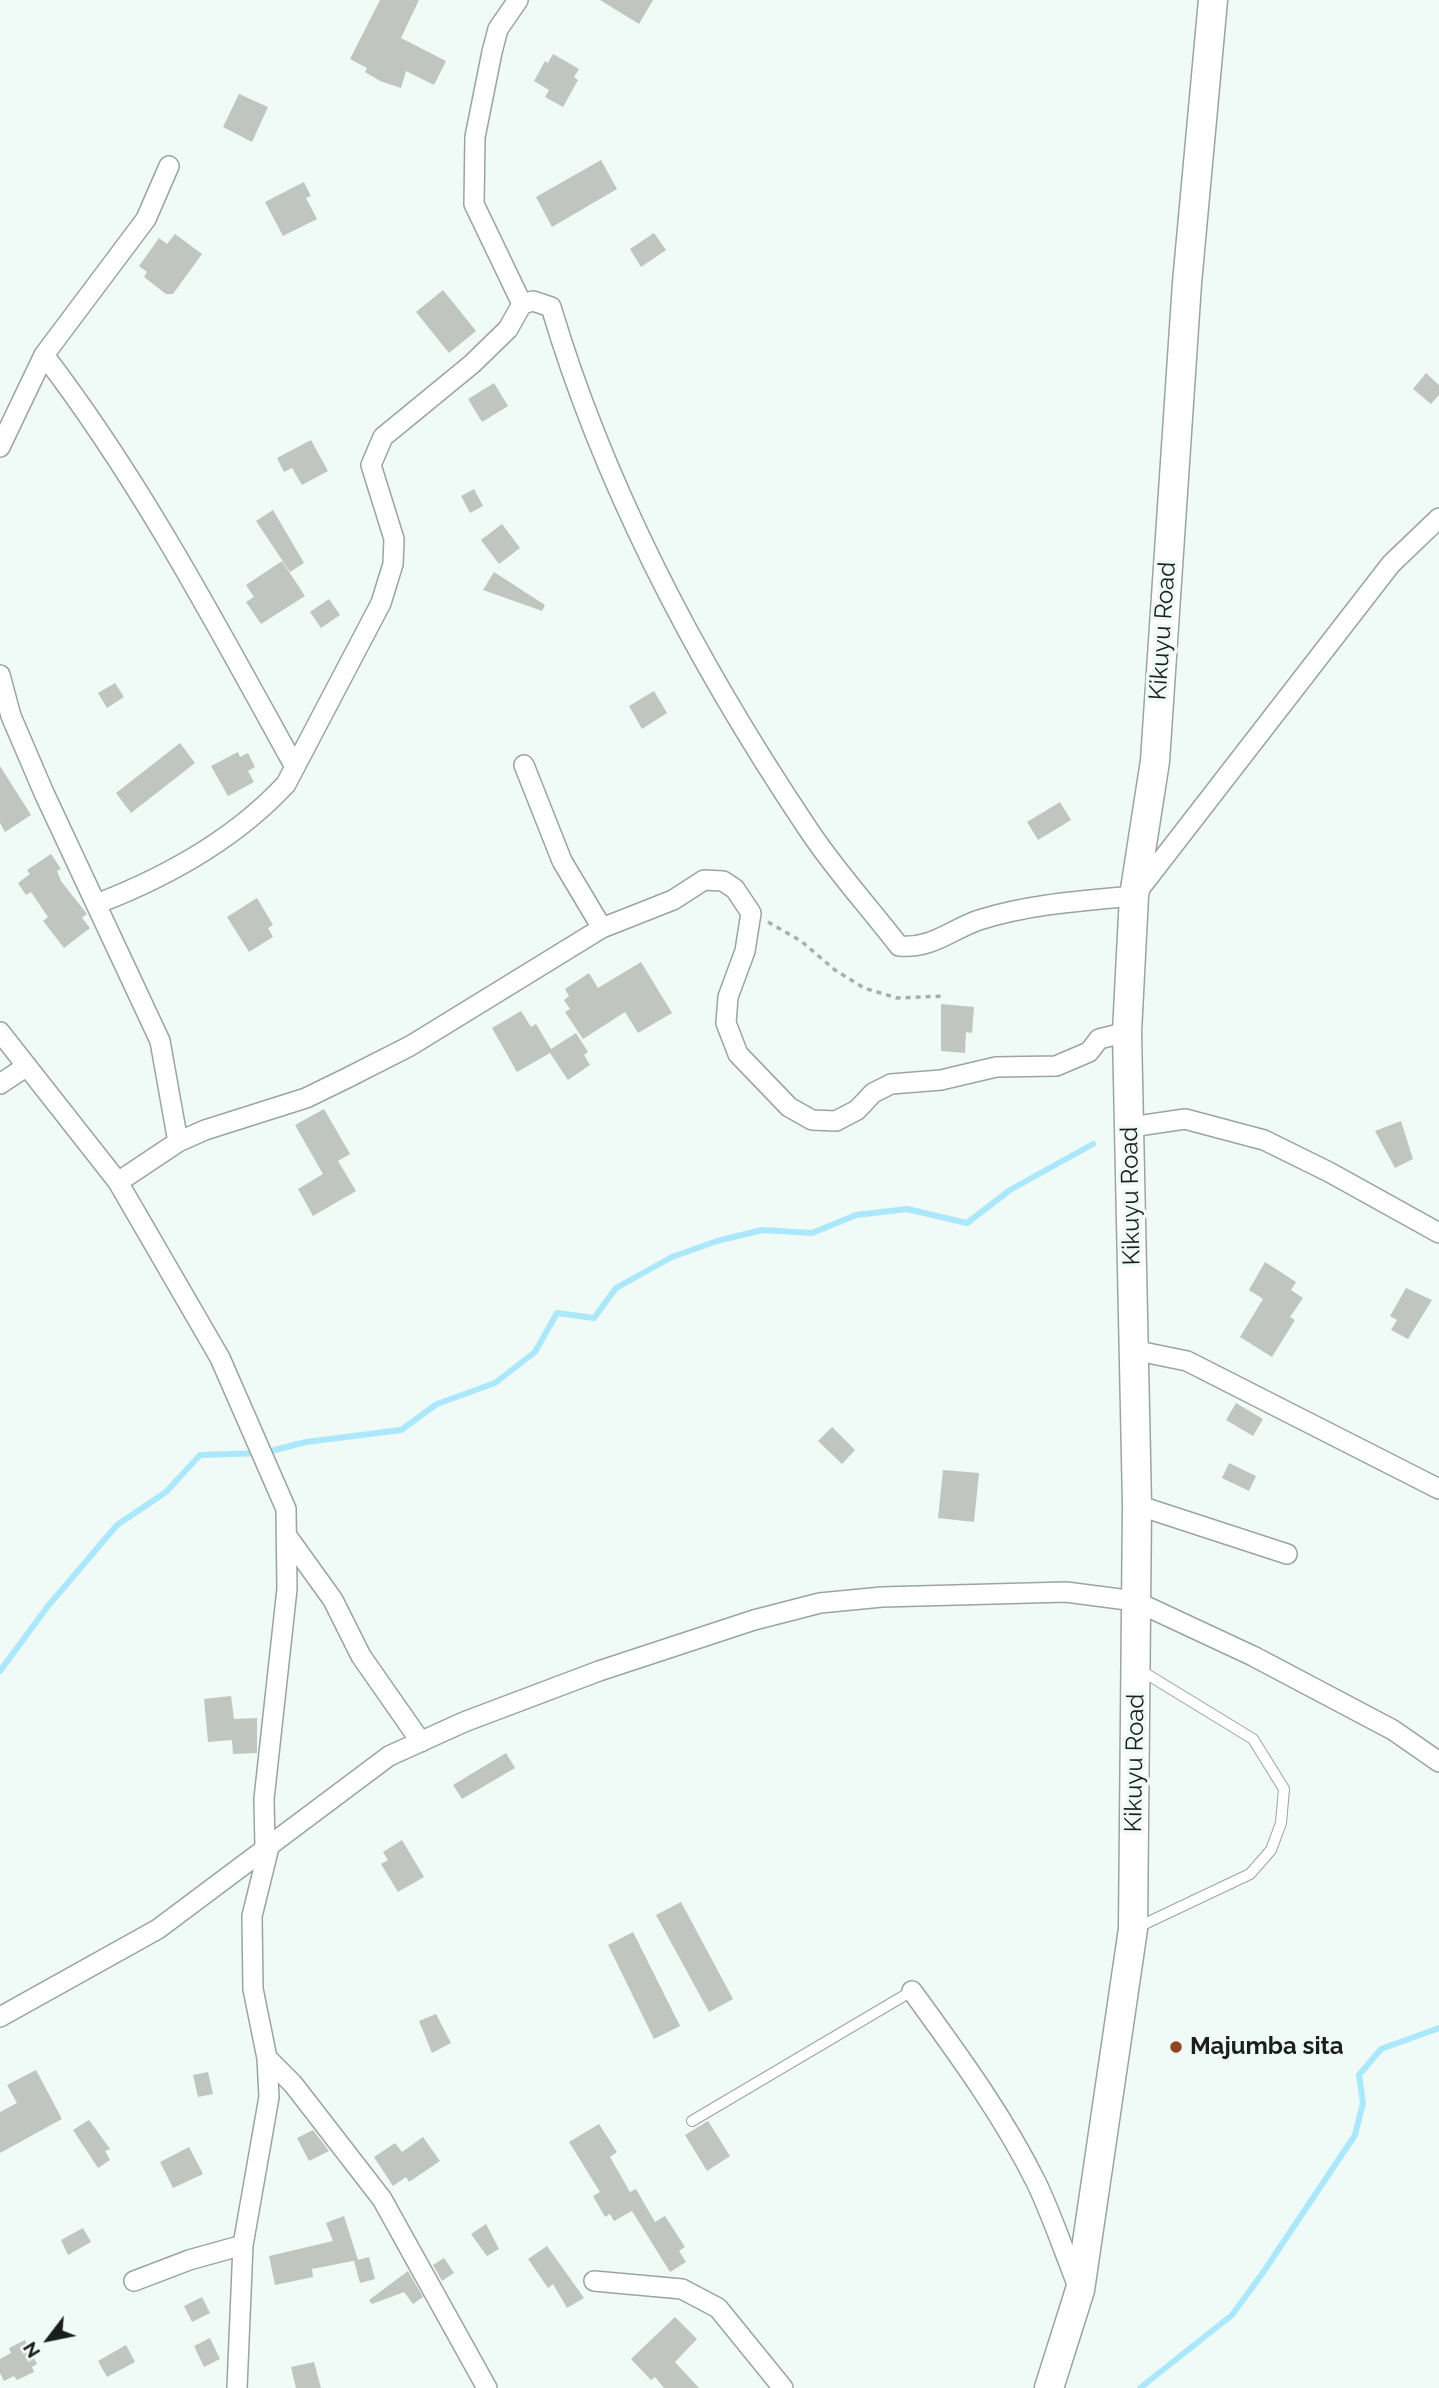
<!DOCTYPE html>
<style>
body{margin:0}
#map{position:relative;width:1439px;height:2388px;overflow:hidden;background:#f0faf6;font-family:Raleway,sans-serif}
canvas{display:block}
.north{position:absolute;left:14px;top:2304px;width:70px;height:70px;-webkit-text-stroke:5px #f0faf6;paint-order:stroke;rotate:238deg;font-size:19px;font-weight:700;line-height:28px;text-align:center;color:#1a1e1c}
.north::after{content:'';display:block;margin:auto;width:24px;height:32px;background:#1a1e1c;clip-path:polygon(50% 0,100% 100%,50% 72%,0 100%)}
</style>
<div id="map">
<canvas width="1439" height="2388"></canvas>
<div class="north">N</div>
</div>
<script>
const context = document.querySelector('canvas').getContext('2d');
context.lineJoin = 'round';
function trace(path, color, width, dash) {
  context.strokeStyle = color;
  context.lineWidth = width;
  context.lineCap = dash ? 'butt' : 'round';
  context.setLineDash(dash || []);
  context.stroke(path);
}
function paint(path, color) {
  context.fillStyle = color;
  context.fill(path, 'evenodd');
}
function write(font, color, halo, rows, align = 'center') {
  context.font = font + ' Raleway,sans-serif';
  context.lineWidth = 7;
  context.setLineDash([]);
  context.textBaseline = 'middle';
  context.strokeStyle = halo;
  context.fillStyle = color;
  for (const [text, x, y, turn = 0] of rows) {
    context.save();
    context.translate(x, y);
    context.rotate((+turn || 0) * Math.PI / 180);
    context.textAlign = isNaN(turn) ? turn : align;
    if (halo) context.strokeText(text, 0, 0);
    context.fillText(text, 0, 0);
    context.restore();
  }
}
trace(new Path2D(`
 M0,1671L48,1606L117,1525L166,1492L200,1455L263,1453L306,1442L401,1430L437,1404L495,1383L535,1352L557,1313L594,1318L616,1288L672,1257L717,1241L762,1230L812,1233L856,1215L907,1209L967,1223L1010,1190L1093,1144
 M1140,2388L1232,2315L1262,2274L1355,2135L1363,2103L1359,2075L1381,2049L1439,2028`), '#ace8fb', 6);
paint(new Path2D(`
 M380,0H419L401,38L446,61L434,85L406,71L401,88L380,81L365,72L367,68L350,59Z
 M600,0H653L639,24Z
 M553,54L579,69L574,77L578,80L563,107L545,97L549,90L534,81L545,61L548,63Z
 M239,94L268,107L252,142L223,127Z
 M601,160L617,189L552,227L536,197Z
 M304,182L311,196L306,198L317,219L283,236L265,202Z
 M654,233L666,250L641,267L630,249Z
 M175,234L202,254L173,294H166L144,277L147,272L139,266L159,238L167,244Z
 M443,290L476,331L449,353L416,312Z
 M1426,373L1439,385V395L1431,404L1413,389Z
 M494,383L508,406L482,422L468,399Z
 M311,440L328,471L302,485L292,468L284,472L277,458Z
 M474,489L483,506L470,513L461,496Z
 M273,510L304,563L290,572L256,521Z
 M502,524L520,548L499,564L481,540Z
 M282,561L305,596L261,624L246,602L254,597L246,585Z
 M494,572L545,605L542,611L483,590Z
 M329,599L340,615L321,628L310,612Z
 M115,683L124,697L107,708L98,693Z
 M654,691L667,713L642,729L629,706Z
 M180,743L195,763L131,813L116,793Z
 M238,752L240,757L248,753L255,767L248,771L254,782L228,796L211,766Z
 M0,766L31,815L5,832L0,823Z
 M1060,802L1071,820L1038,840L1027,822Z
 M51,854L61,869L57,871L61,881L87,914L82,918L90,928L64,948L43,921L48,917L31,892L26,895L18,883L30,874L27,870Z
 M257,898L273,925L268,928L273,937L249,952L227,917Z
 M641,962L672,1013L638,1033L625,1012L583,1039L565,1012L570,1009L564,1000L569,996L565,989L589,973L598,988Z
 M941,1004L974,1007L972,1033L966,1032L965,1053L941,1051Z
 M521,1011L531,1027L536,1024L551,1049L576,1033L588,1052L584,1055L590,1065L568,1080L550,1053L517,1072L492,1028Z
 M324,1109L350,1154L338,1161L356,1191L313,1216L298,1189L323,1174L295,1125Z
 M1401,1121L1413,1159L1395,1168L1375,1131Z
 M1265,1262L1296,1282L1291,1290L1303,1298L1290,1317L1295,1320L1272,1357L1240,1337L1263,1299L1249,1290Z
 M1406,1288L1432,1300L1408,1339L1391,1330L1397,1320L1390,1316Z
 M1236,1403L1263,1419L1253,1436L1226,1420Z
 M832,1427L855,1450L842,1464L818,1441Z
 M1229,1463L1256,1476L1249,1491L1222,1478Z
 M943,1470L979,1473L974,1522L938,1518Z
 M231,1696L234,1719L257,1718V1753L233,1754L232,1740L208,1742L204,1699Z
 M506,1753L515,1768L462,1799L453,1785Z
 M402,1840L424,1877L398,1892L381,1864L388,1860L383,1852Z
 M681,1902L733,1999L709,2012L656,1915Z
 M633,1932L680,2026L654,2039L608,1945Z
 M436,2014L451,2043L432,2053L419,2021Z
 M36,2070L62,2119L0,2153V2112L17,2103L7,2085Z
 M208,2072L213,2094L198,2097L193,2075Z
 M89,2120L110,2149L105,2151L110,2160L98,2168L73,2130Z
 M708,2121L730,2156L707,2171L685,2135Z
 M599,2124L617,2152L610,2157L630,2192L636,2189L655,2222L665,2216L685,2247L679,2251L686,2262L670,2272L632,2211L614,2221L610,2214L605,2217L593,2196L600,2192L569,2142Z
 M313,2130L329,2151L309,2161L297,2138Z
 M423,2137L440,2161L409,2182L406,2177L393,2186L374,2157L395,2143L402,2152Z
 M189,2147L203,2174L173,2188L160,2162Z
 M344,2216L358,2260L312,2269L313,2277L275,2285L269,2256L333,2241L326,2223Z
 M486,2224L499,2249L487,2256L471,2234Z
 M83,2228L91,2242L68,2255L61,2240Z
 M547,2246L584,2298L567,2308L553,2284L548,2288L528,2259Z
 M369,2257L375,2279L360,2283L354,2261Z
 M444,2258L454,2273L442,2281L433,2265Z
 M408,2271L423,2297L413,2304L404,2292L372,2304L369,2300Z
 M202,2297L210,2313L192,2322L184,2306Z
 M675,2317L697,2339L675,2362L699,2388H664L655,2377L651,2380L631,2359Z
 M210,2338L220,2359L204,2367L194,2346Z
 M25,2340L37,2364L32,2367L34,2372L17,2380L14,2376L4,2381L0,2373V2359L11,2353L9,2348Z
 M126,2345L135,2362L107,2377L98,2361Z
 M314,2362L321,2388H296L291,2367Z`), '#c0c6bf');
const service = new Path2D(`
 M1136,1928L1250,1874L1271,1850L1281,1823L1284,1789L1253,1739L1140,1670
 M692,2121L912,1991`);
const minor = new Path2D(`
 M518,0L498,29L492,52L475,137L474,204L522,304L533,301L551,307C606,492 700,668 808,829C835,870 869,907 899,946C932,949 950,930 979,920C1030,904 1081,901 1134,896L1391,564L1439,518
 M44,355C142,483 217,626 295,767
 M0,447L44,355L146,219L169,166
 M0,675L11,716L44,793L160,1041L178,1142L118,1182L220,1358L286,1509L287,1589L264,1799L265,1847
 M524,765L562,861L602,928
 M99,903C166,877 236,838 286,784L381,603L393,564L394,539L371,465L383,437L472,364L508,329L522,304
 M0,1032L118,1182
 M0,1084L27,1066
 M1131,1127L1185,1119L1264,1140L1329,1172L1439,1233
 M178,1142L205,1130L306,1098L347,1078L410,1046L602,928L673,900L704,880L723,881L735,889L751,913L745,951L728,997L726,1023L738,1054L789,1107L812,1120L836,1121L857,1110L873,1093L891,1084L941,1080L996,1067L1056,1066L1089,1052L1099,1039L1127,1032
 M1133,1350L1187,1361L1439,1489
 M1137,1505L1287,1554
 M287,1536L333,1600L361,1656L421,1742
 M912,1991C957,2053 1003,2115 1037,2184C1053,2218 1065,2254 1079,2289
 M0,2017L158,1929L389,1756L464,1722L599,1671L754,1620L820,1603L882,1597L1066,1592L1135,1601L1253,1656L1393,1730L1439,1762
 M267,2058L293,2084L382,2199L487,2388
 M134,2281L189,2260L243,2245
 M594,2281L682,2289L718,2308L783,2388
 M237,2388L243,2245L269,2097L267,2058L253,1989L252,1916L270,1843`);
const secondary = new Path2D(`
 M1049,2388L1080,2290L1133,1929L1137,1505L1127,1032L1134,896L1155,761L1187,283L1213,0`);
trace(service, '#9ba4a1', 12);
trace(minor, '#9ba4a1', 22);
trace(secondary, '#9ba4a1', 31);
trace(new Path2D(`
 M768,922L801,941L835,970L864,988L897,998L945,996`), '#a7afab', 3.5, [5, 5]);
trace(service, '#fff', 10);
trace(minor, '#fff', 19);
trace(secondary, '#fff', 28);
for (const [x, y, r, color] of [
 [1176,2047,7,"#8d4523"]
]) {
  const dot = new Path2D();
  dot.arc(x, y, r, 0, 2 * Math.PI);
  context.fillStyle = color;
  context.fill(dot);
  trace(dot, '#f0faf6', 2.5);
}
write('24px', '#1a1e1c', '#f0faf6', [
 ["Kikuyu Road",1163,631,-86],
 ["Kikuyu Road",1131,1196,-91],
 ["Kikuyu Road",1135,1763,-89]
]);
write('bold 24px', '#1a1e1c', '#f0faf6', [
 ["Majumba sita",1190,2047]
], 'left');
</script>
